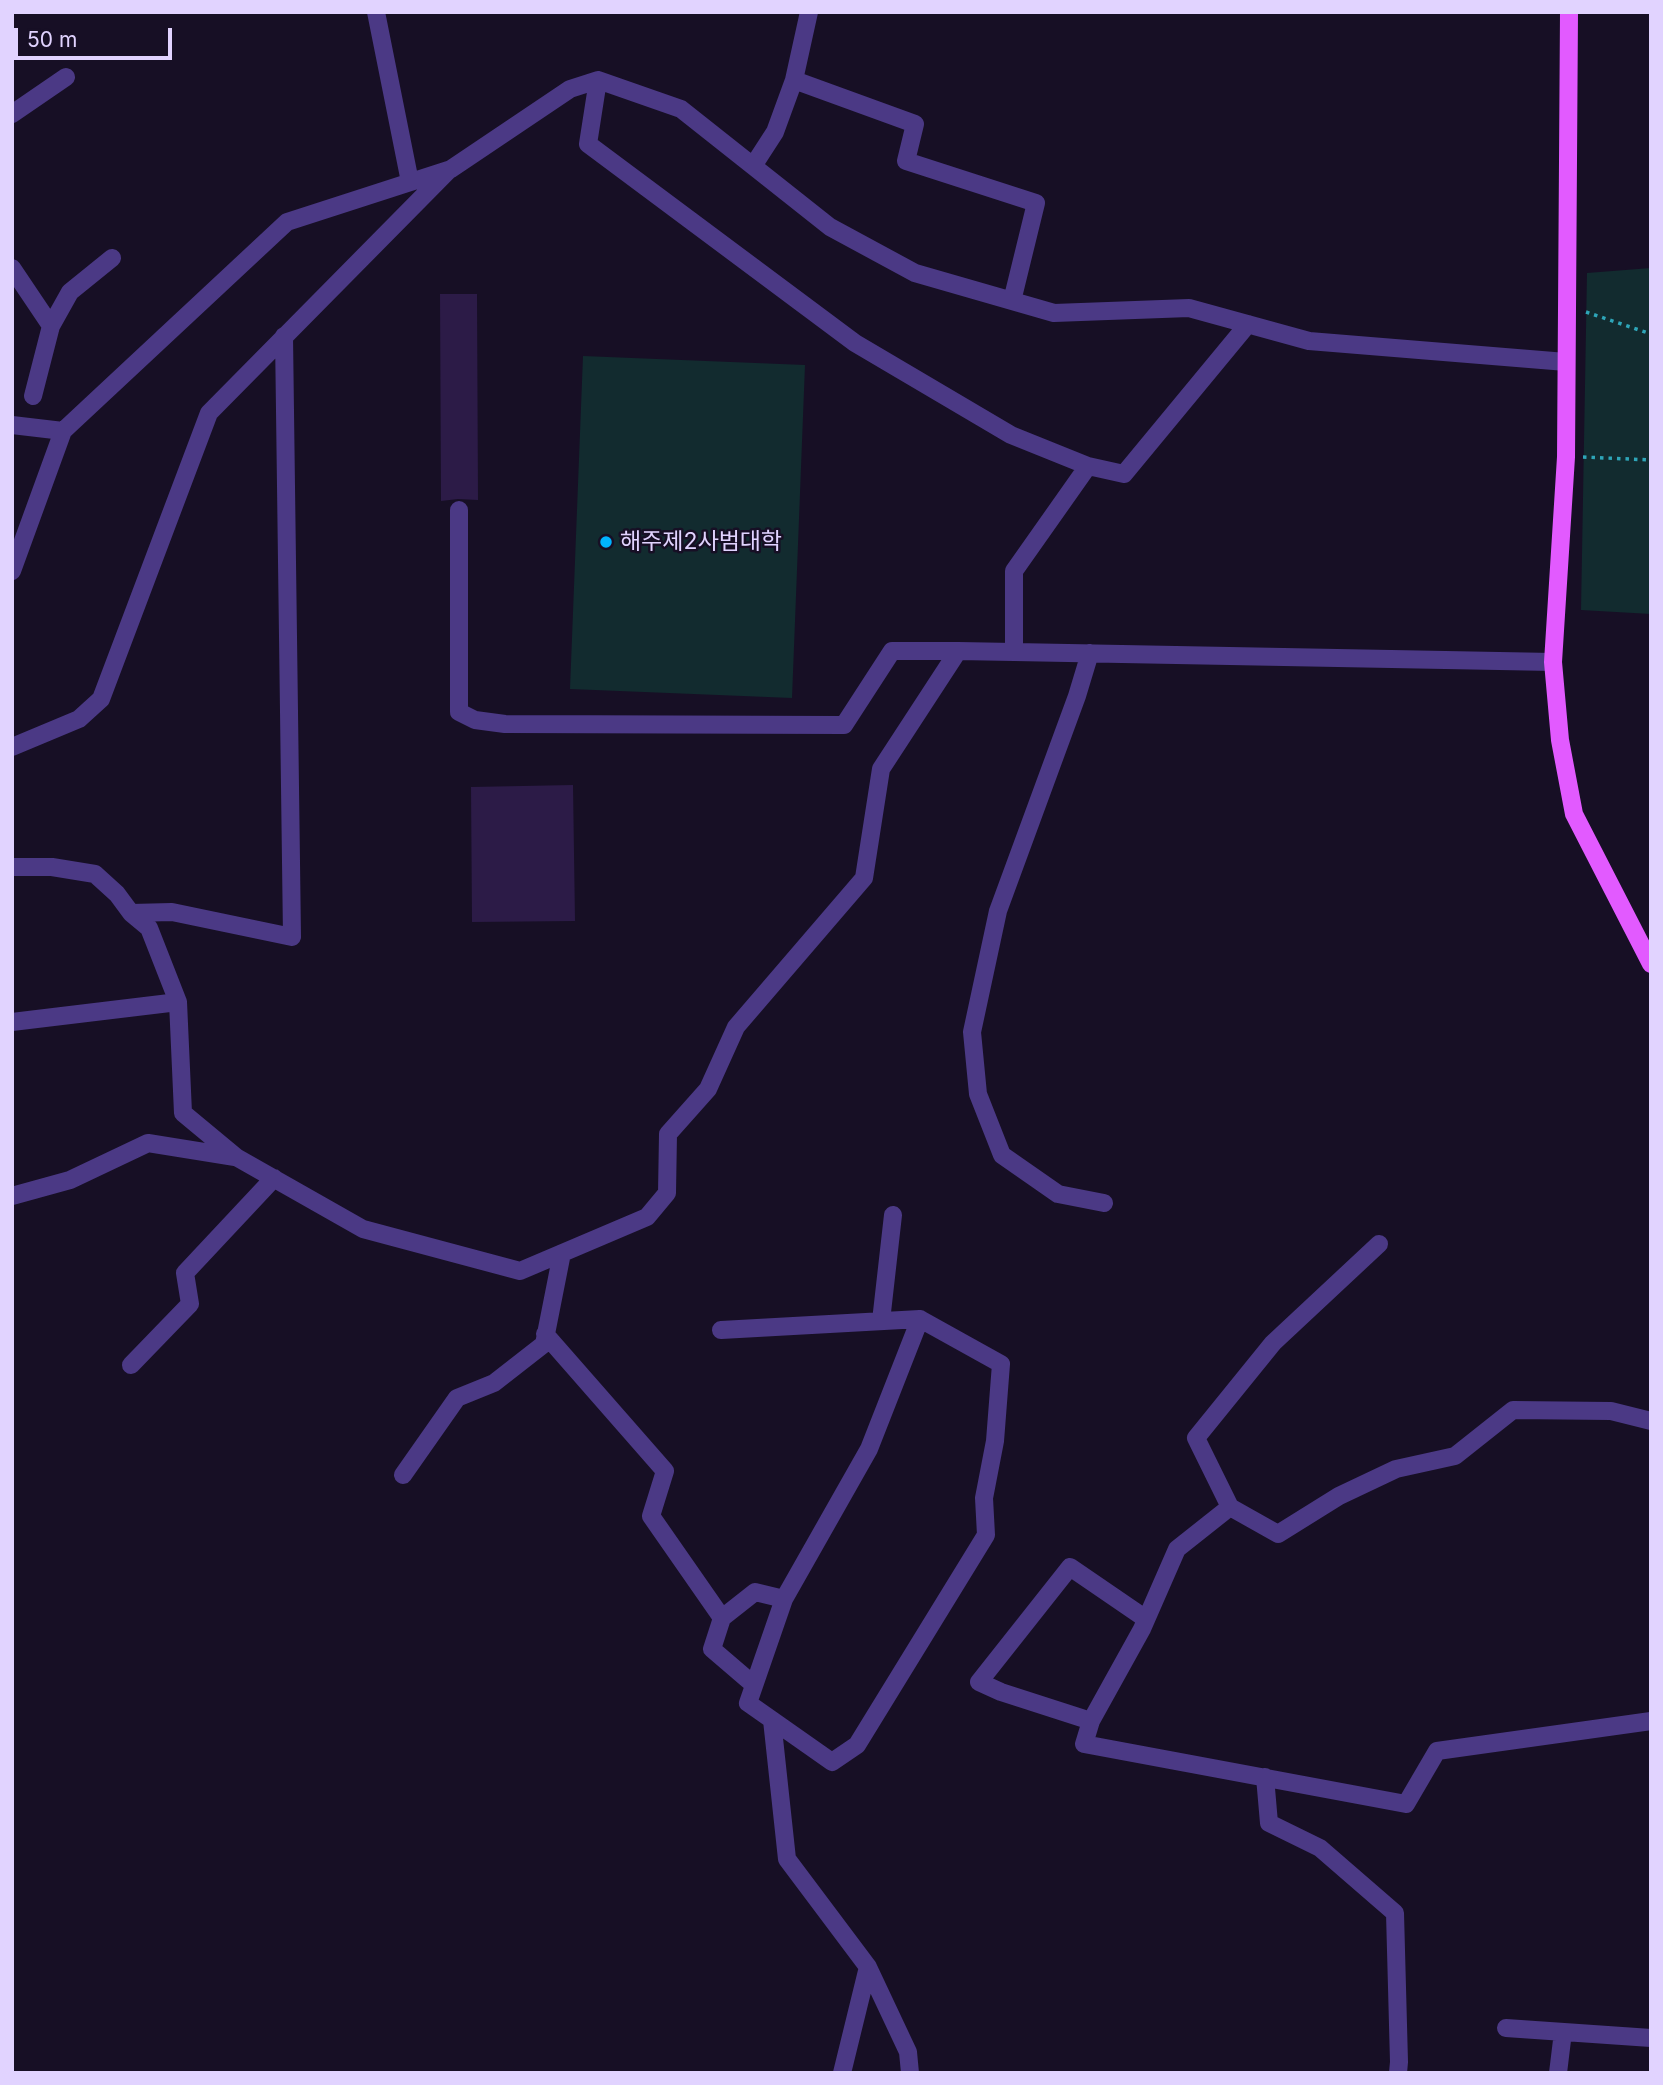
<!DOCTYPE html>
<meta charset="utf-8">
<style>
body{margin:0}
#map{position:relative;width:1663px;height:2085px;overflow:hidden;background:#170f25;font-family:Inter,sans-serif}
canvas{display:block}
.frame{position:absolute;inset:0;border:14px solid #e1d3ff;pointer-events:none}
.scale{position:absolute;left:14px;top:28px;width:158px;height:32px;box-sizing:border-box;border:4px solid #e1d3ff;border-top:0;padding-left:9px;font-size:21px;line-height:24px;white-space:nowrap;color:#e1d3ff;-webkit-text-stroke:5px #170f25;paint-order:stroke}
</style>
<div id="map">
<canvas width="1663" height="2085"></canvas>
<div class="frame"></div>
<div class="scale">50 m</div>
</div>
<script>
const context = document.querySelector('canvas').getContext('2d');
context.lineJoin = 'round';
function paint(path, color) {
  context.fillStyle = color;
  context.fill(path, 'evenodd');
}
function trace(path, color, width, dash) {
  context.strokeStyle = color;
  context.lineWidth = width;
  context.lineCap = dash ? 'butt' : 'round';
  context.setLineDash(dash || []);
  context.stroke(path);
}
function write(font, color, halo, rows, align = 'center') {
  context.font = font + ' Inter,"Noto Sans KR",sans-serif';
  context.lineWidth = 5;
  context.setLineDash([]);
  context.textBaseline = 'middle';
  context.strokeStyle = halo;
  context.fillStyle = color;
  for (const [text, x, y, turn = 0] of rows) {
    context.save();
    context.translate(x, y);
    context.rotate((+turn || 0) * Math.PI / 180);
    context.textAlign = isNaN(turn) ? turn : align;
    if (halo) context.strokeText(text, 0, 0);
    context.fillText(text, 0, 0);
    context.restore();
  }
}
paint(new Path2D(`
 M1651,268V614L1581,610L1587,273Z
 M583,356L805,365L792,698L570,689Z`), '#122b2f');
paint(new Path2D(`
 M440,294H477L478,500L458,499L441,501Z
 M573,785L575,921L472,922L471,787Z`), '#2c1b47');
trace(new Path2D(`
 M1586,312L1651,334
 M1583,457L1651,460`), '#2ea5b8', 3.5, [3.5, 5]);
trace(new Path2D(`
 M376,12L410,182
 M598,80L588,144L855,343L1011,435L1088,466
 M794,80L915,124L906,161L1036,203L1012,301
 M12,114L66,77
 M753,166L775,132L794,80L809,12
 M12,268L51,326
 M33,396L51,326L70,292L112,258
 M12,425L63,431
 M459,510V712L475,720L505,724L844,725L892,651H958
 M12,571L63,431L287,222L451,169L570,89L598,80L681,109L830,227L915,273L1054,313L1189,308L1309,341L1566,362
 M1014,652L1553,662
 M1090,653L1077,696L998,911L972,1032L978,1094L1002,1155L1058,1194L1104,1203
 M12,747L79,719L101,699L209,413L448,171
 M12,867H52L95,874L117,894L131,913L149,928L178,1002L183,1113L236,1157L363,1229L520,1271L647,1217L667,1193L668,1134L708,1089L736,1027L864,878L881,769L958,651L1014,652V571L1088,466L1124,474L1248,324
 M131,913L172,912L292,937L284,336
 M12,1022L178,1002
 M12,1196L70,1180L148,1143L235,1157
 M881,1321L893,1215
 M545,1334L665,1471L651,1516L722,1618L755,1592L784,1599L869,1449L920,1319L721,1330
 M131,1365L190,1304L185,1273L274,1178
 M1651,1421L1611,1411L1513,1410L1455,1456L1396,1469L1339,1496L1278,1534L1230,1507L1177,1549L1142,1629L1091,1721L1084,1744L1406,1804L1437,1751L1651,1721
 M403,1475L457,1398L494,1383L544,1344L562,1253
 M1230,1507L1196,1438L1273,1343L1379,1244
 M784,1599L748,1703L832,1762L857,1745L986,1535L984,1498L995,1441L1001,1364L920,1319
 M722,1618L712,1649L754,1685
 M772,1720L787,1859L868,1967L908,2052L910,2073
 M1091,1721L1001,1692L979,1682L1070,1567L1146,1619
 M1265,1777L1269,1823L1320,1848L1395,1913L1399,2062L1398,2073
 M1506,2028L1651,2038
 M842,2073L868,1967
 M1558,2073L1563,2032`), '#4b3985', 18);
trace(new Path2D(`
 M1569,12L1566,457L1553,662L1560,740L1574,814L1651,964`), '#e25aff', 18);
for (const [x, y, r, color] of [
 [606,542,7,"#00b3fe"]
]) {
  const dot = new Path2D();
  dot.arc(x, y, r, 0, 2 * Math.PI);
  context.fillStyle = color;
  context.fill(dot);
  trace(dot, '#170f25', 2.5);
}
write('23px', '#e1d3ff', '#170f25', [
 ["해주제2사범대학",620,542]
], 'left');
</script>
